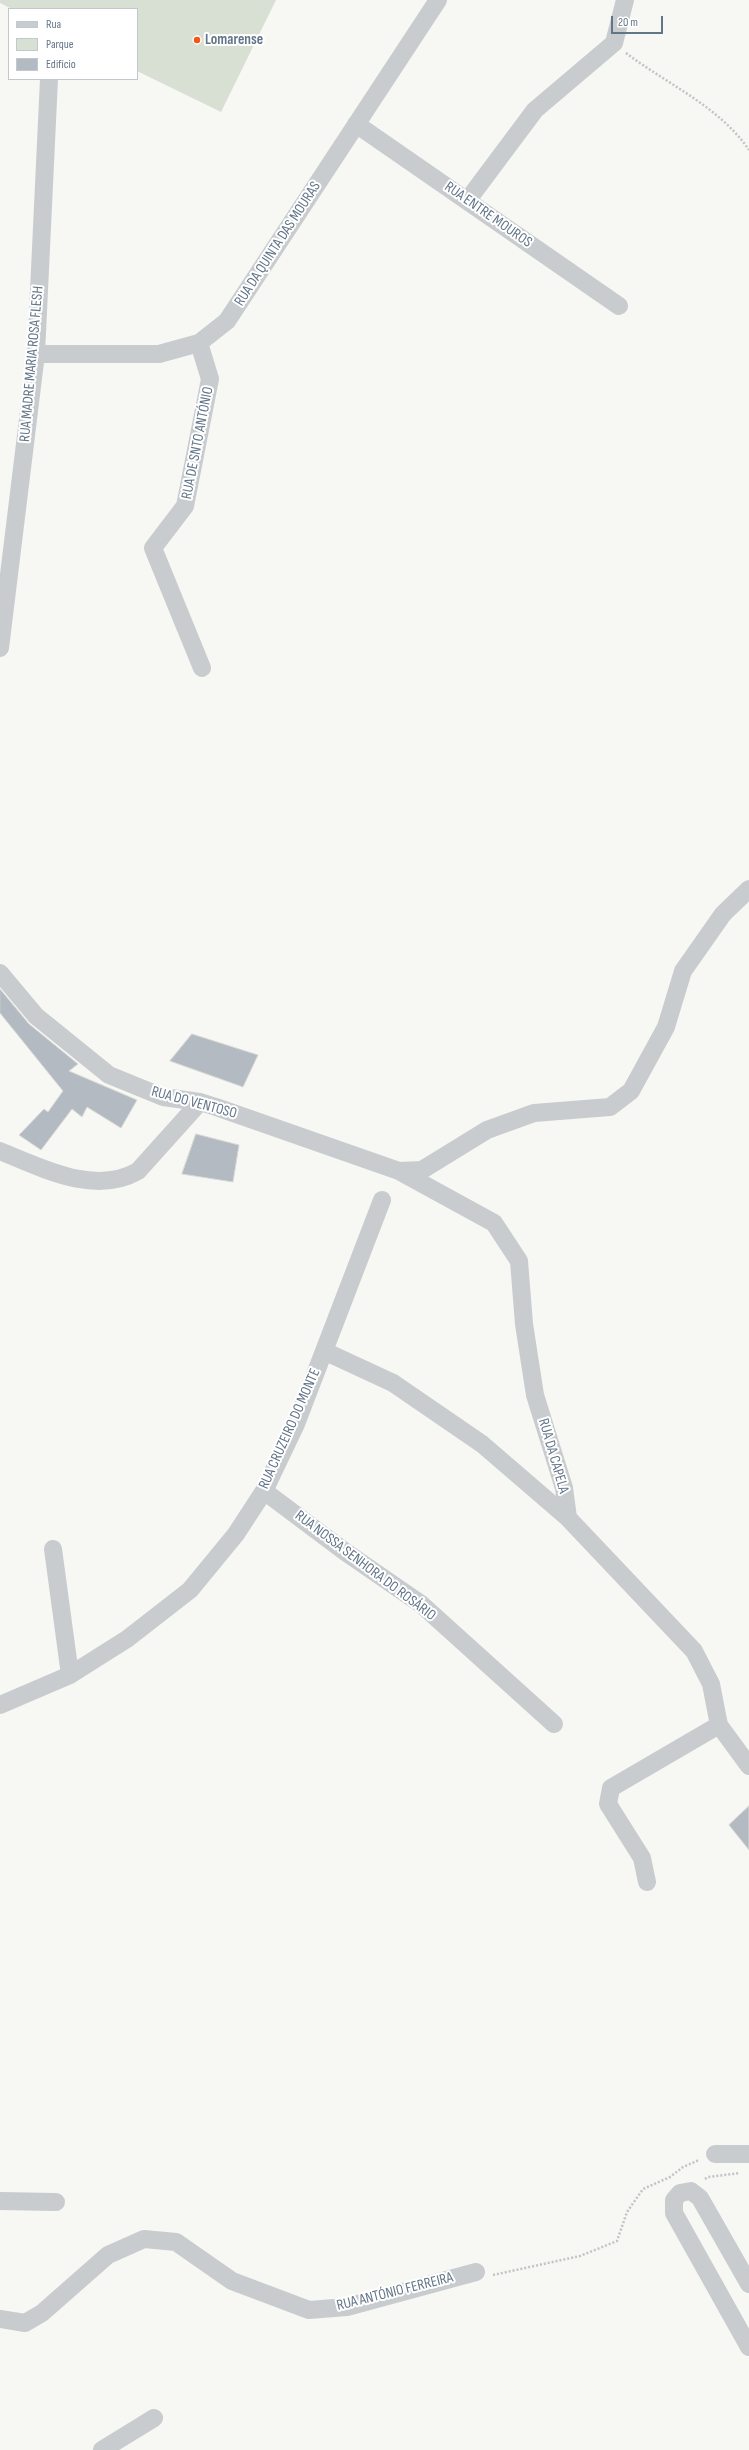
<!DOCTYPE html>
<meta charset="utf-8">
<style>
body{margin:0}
#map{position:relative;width:749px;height:2450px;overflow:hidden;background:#f7f7f3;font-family:"Sofia Sans Condensed",sans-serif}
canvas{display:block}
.legend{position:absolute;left:8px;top:8px;width:130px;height:72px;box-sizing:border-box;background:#fff;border:1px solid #c1c8cf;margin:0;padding:5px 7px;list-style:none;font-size:12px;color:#637588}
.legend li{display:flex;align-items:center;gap:8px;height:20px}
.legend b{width:20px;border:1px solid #c1c8cf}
.scale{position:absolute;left:611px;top:16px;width:52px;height:18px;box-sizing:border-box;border:2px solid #637588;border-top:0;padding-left:5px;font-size:12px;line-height:14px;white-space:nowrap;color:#637588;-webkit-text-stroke:3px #fff;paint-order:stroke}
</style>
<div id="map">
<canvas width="749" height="2450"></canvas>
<ul class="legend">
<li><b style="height:5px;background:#c9cccf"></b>Rua</li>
<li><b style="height:11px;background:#d8e0d4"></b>Parque</li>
<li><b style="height:11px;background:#b3bac1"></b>Edifício</li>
</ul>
<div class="scale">20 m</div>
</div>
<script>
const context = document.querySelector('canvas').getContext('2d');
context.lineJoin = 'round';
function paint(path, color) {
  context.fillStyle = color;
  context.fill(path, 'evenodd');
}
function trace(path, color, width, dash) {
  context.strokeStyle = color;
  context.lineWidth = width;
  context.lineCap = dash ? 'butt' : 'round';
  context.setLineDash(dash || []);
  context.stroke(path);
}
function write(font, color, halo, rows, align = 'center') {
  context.font = font + ' "Sofia Sans Condensed",sans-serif';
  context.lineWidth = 4;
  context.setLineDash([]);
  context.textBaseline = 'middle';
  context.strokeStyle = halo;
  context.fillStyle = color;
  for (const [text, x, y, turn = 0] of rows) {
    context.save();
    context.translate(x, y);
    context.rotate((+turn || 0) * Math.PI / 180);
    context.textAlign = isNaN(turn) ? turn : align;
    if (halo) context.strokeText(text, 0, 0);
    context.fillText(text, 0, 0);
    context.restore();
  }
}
paint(new Path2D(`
 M0,0H276L221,112L137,71V9H12L0,3Z`), '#d8e0d4');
const building = new Path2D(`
 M0,989L29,1024L78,1064L69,1071L137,1100L121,1128L87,1107L82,1117L72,1109L41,1150L19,1135L44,1109L48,1112L63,1091L0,1013Z
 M192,1034L258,1055L243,1087L170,1061Z
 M196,1134L239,1145L233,1182L182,1174Z
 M749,1806V1850L729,1825Z`);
paint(building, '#b3bac1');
trace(building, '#d8d9d6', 1);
trace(new Path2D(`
 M626,53C667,84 720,107 749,150
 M705,2179L708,2177L740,2173
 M493,2275L580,2256L617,2241L627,2212L643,2189L670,2177L683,2167L699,2160`), '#c2c3c5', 2.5, [2, 2]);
trace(new Path2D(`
 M356,124L619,306
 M467,201L535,110L614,43L625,0
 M199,343L210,379L185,506L153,548L202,668
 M36,354H159L199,343L227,321L438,0
 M0,648L36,354L49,79
 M0,973L36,1016L109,1075L163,1097L200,1102L216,1107L399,1171L494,1223L519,1261L524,1324L535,1395L564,1488L568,1518L694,1651L711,1684L719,1725L749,1766
 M0,1151C42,1168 95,1196 138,1171L200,1102
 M399,1171L422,1170L487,1130L534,1113L610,1107L631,1091L666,1027L683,971L723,914L749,889
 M324,1351L393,1383L482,1444L568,1518
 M264,1491L344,1551L421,1604L554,1724
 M53,1549L70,1675
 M0,1705L70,1675L127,1639L190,1590L236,1534L264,1491L296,1424L382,1200
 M647,1882L642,1858L608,1804L611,1788L719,1725
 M715,2154H749
 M0,2201L56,2202
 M749,2284L700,2198L691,2191L680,2193L674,2200V2213L749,2347
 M0,2319L25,2323L42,2313L108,2255L144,2239L176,2242L232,2281L309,2310L347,2307L476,2272
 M102,2450L154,2418`), '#c9cccf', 18);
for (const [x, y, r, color] of [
 [197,40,4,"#f55515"]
]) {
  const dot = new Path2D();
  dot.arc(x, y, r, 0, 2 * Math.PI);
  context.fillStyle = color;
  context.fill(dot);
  trace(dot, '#fff', 1.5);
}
write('bold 15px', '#637588', '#fff', [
 ["Lomarense",205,40]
], 'left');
write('15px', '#637588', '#fff', [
 ["RUA ENTRE MOUROS",488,215,35],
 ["RUA DA QUINTA DAS MOURAS",278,244,-57],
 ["RUA MADRE MARIA ROSA FLESH",32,364,-85],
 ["RUA DE SNTO ANTÓNIO",198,443,-79],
 ["RUA DO VENTOSO",194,1103,15],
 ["RUA CRUZEIRO DO MONTE",290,1429,-66],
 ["RUA DA CAPELA",553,1456,74],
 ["RUA NOSSA SENHORA DO ROSÁRIO",365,1566,37],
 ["RUA ANTÓNIO FERREIRA",395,2292,-14]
]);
</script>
